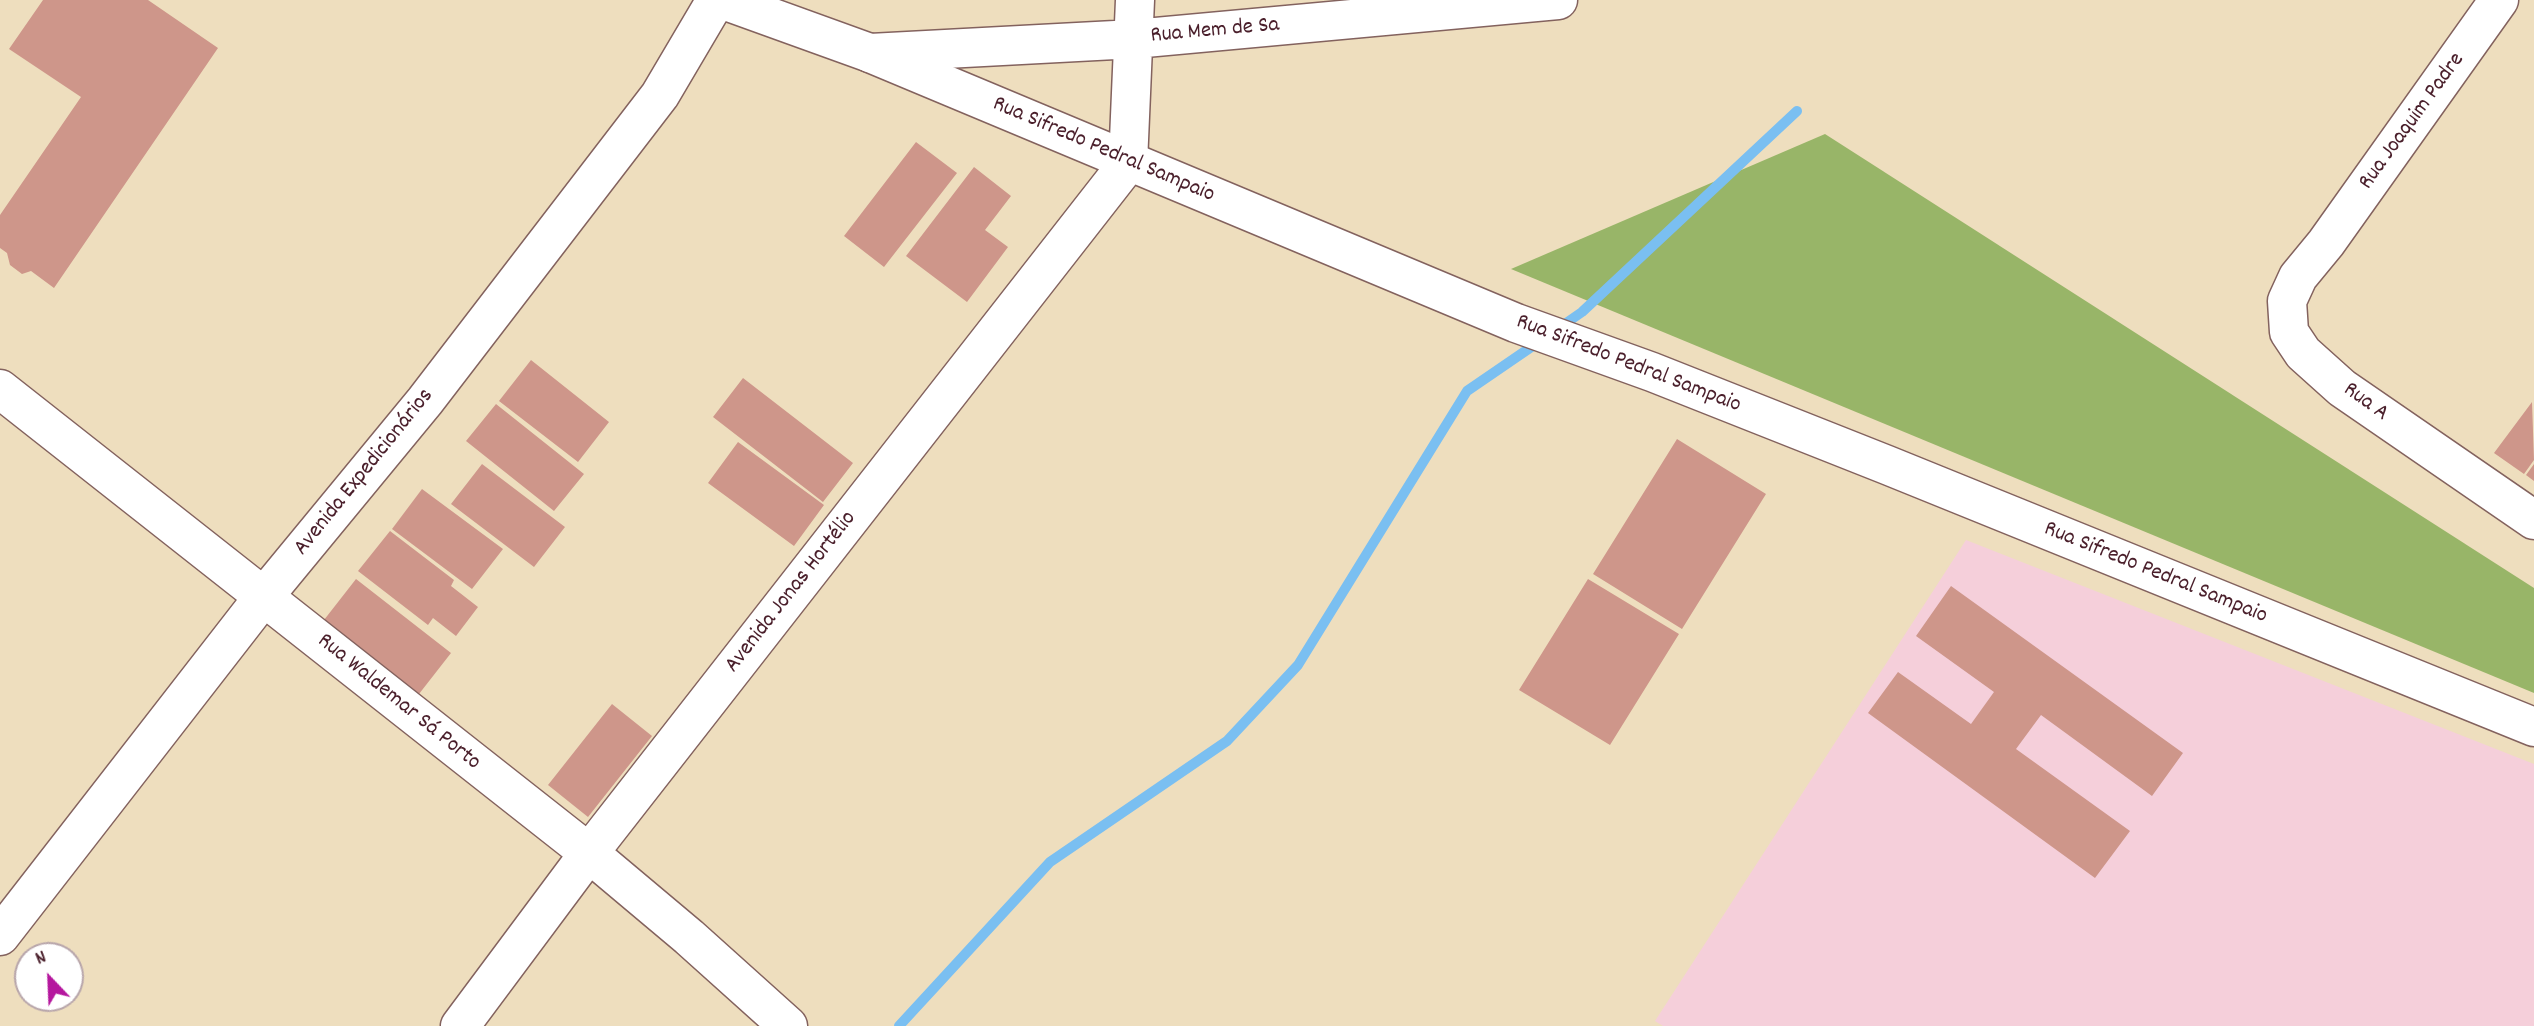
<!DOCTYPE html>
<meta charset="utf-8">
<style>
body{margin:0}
#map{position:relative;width:2534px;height:1026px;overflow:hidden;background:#eedebe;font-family:Dekko,sans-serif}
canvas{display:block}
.north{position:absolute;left:14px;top:942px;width:70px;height:70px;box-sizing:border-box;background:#fff;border:2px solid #b7a5aa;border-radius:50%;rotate:337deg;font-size:19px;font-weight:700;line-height:28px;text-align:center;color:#4a1f2b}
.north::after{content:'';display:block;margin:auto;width:24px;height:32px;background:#b5179e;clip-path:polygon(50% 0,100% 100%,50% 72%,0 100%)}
</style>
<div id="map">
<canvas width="2534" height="1026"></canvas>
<div class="north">N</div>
</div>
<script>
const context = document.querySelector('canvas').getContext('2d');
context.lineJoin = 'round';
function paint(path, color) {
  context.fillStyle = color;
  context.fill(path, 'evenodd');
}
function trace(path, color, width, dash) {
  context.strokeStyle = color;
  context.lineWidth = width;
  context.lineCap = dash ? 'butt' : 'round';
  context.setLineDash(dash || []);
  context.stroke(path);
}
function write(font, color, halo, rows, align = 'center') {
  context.font = font + ' Dekko,sans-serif';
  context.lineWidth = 6;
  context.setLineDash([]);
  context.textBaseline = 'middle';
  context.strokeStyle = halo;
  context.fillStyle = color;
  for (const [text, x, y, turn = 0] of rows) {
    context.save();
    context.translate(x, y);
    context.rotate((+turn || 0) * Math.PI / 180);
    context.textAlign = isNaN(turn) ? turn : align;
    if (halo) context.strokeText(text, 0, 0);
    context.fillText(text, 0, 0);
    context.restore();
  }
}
paint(new Path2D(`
 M1966,540L2534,764V1026H1663L1655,1021Z`), '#f5cfda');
paint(new Path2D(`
 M1825,134L2534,588V693L1511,269Z`), '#98b568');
trace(new Path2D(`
 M1559,328L1582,312L1797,111
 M899,1026L1050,862L1227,741L1298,665L1467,391L1540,341`), '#7abff1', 10);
paint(new Path2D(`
 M43,0H148L218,48L54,288L31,271L22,274L10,265L7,253L0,248V215L81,97L9,49Z
 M916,142L957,173L884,267L844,236Z
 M974,167L1011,196L985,230L1008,247L967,302L906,256Z
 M531,360L609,422L578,462L499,401Z
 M743,378L853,463L823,502L713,417Z
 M2532,402L2534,460L2524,474L2494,453Z
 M496,404L584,474L554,511L466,441Z
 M1677,439L1766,494L1682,629L1593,574Z
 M738,442L824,505L794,546L708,483Z
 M482,464L565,527L534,567L451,504Z
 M2534,464V481L2526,475Z
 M422,489L503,549L472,589L392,529Z
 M390,531L454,580L451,586L478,607L456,636L433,618L428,625L358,571Z
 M356,579L451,653L419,694L324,620Z
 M1588,579L1679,634L1610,745L1519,690Z
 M1951,586L2183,753L2152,796L2041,715L2016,749L2130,831L2095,878L1868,713L1898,672L1971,724L1994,692L1916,636Z
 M612,704L652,736L588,817L548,785Z`), '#ce968a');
const street = new Path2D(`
 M2499,0L2326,243L2298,277L2287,301L2289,332L2303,353L2342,388L2534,520
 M870,53L1134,39L1558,0
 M460,1026L589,853L1128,163L1135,0`);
const secondary = new Path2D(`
 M723,0L870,53L1516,323L1652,372L1887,465L2534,727
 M0,389L589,853L689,937L788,1026
 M0,936L261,600L425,401L660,95L716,0`);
trace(street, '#83625e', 41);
trace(secondary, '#83625e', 41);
trace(street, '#fff', 38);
trace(secondary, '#fff', 38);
write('23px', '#4a1f2b', '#fff', [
 ["Rua Mem de Sa",1215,32,-5],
 ["Rua Joaquim Padre",2413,122,-54],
 ["Rua Sifredo Pedral Sampaio",1103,151,23],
 ["Rua Sifredo Pedral Sampaio",1628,365,21],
 ["Rua A",2365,403,36],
 ["Avenida Expedicionários",365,473,-51],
 ["Rua Sifredo Pedral Sampaio",2155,574,22],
 ["Avenida Jonas Hortélio",792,593,-52],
 ["Rua Waldemar Sá Porto",398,703,39]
]);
</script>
